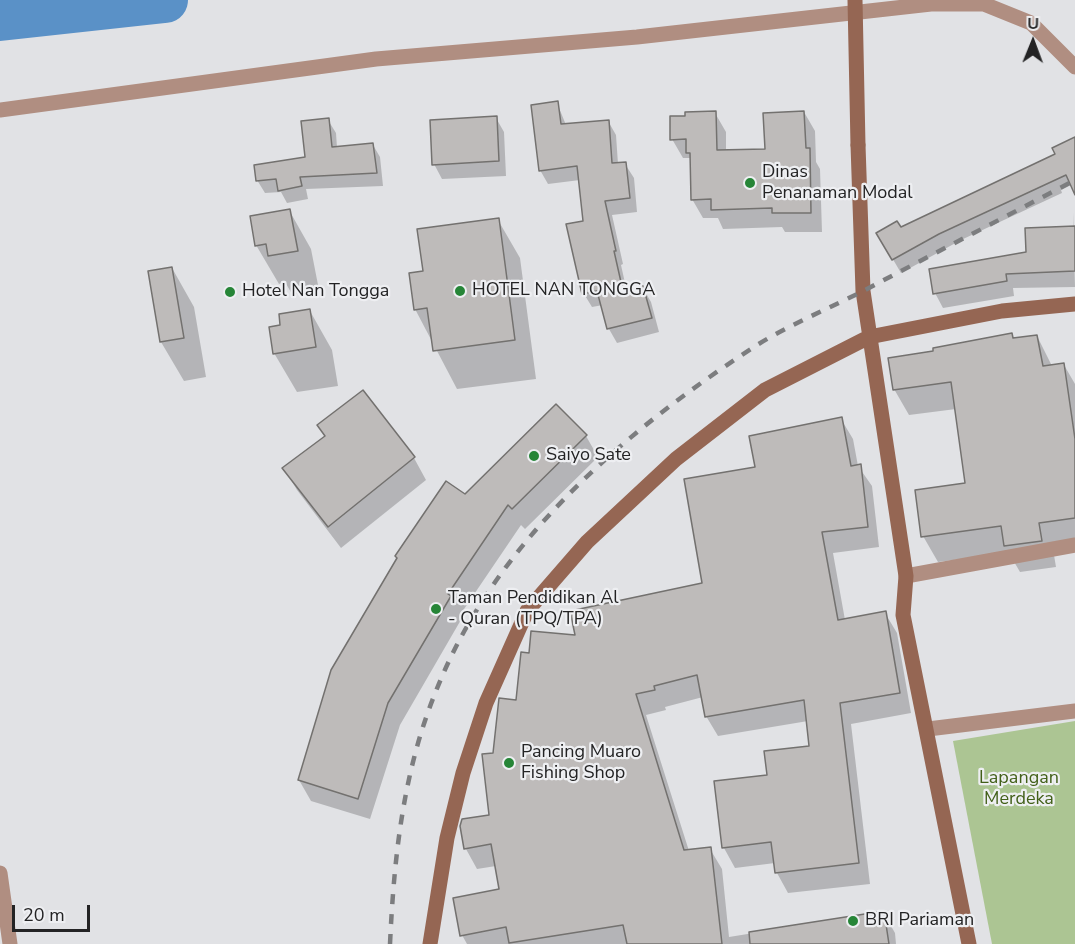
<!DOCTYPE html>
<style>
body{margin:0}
#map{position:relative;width:1075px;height:944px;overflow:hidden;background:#e1e2e5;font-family:"Nunito Sans",sans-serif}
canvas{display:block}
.north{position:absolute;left:1003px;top:12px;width:60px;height:60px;-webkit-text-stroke:4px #eeeff2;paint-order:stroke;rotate:1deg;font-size:16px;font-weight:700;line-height:24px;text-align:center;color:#232324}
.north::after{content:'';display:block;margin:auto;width:21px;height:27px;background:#232324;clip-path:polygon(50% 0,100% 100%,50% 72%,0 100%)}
.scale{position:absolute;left:12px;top:905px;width:78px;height:27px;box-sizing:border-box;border:3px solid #232324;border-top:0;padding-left:8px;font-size:18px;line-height:21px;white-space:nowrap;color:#232324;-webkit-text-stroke:4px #eeeff2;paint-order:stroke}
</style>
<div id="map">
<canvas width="1075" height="944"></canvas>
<div class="north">U</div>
<div class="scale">20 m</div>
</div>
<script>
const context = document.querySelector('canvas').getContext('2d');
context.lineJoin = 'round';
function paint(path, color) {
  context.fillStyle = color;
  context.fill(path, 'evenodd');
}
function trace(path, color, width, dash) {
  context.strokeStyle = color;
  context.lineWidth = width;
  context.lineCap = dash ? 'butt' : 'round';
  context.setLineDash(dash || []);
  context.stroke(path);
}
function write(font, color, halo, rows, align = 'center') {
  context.font = font + ' "Nunito Sans",sans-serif';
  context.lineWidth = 4.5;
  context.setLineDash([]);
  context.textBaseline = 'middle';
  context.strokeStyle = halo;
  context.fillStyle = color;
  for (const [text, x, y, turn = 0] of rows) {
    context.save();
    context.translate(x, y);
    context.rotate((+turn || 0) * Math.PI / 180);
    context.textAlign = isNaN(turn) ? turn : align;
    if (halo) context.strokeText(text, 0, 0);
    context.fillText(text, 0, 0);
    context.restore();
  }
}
paint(new Path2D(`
 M1075,721V944H992L953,741Z`), '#acc593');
paint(new Path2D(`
 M557,103L566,125L608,121L616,135L618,164H625L634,178L637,212L612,215L623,264L621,265L627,292L643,288L651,302L659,332L617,343L609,329L603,305L592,307L584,294V222L580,180L548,184L540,170Z
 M804,112L815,131L816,162L820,169L822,232H785L782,227L723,229L718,218H703L692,199L691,158H683L672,139L715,113L726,132V151H766Z
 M496,118L504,132L506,176L442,179L434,164Z
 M328,120L336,133L337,148L373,145L380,157L383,186L306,189L308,199L287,203L281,192L265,193L257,180L306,158Z
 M1075,138V183L1061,190L1062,193L961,240L901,273L878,234L900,229L1057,154Z
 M289,210L311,249L319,290L292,294L285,282L279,284L256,245Z
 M1073,212L1075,287L1013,288L1014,296L943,308L935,293L1028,253L1073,227Z
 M498,220L520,258L536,379L457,389L415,309L425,272Z
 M172,268L194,307L206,377L184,381L161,342L149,272Z
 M310,311L332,350L338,386L297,392L274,353L282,327Z
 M1012,335L1014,340L1037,336L1052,366L1064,365L1075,384V546L1053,549L1056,567L1020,572L1009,553L938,562L923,536L967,484L956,409L909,415L894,389L935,353Z
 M363,392L414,458L426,480L341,548L297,490L284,468L326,437L319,425Z
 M556,406L586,436L598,457L525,529L521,525L460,615L462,618L400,725L370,819L311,801L299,780L465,496Z
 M841,419L853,439L858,466L872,486L879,547L833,553L845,620L885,613L897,633L911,713L851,724L870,884L788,893L777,873L775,863L735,868L724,848L715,783L769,776L811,747L808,721L718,736L706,716L703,697L665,707L666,710L646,715L689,851L710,849L722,869L729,937L883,912L895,933L896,944H467L462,935L501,891L496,866L477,869L466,849L491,816L494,754L518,702L531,655L704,585L756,468Z`), '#0003');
trace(new Path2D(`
 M0,18L165,0`), '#5a91c7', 46);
const building = new Path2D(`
 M558,101L561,124L609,120L612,163L626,162L630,198L605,201L616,251H614L623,291L643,286L652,318L607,329L597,291L582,294L566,224L583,221L577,166L539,171L531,105Z
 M716,111L717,150L765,149L763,113L804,111L806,148H810L811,213H772V208L711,210V199L691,200L690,153H686V139L670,140V116H685V112Z
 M497,116L499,161L432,165L430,120Z
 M329,118L332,147L373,143L377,173L300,177L302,186L278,191L276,179L256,181L254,165L305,157L301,121Z
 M1075,137V195L1066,175L939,234L892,260L876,233L897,221L901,227L1055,154L1052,148Z
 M290,209L298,251L268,256L266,244L255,246L250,216Z
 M499,218L515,340L433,351L427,308L414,310L409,273L423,271L417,229Z
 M1075,226V271L1006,274L1007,281L933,294L929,269L1026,252L1025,228Z
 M172,267L184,338L160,342L148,271Z
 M310,309L316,347L273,354L269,327L280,325L279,314Z
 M1012,333L1013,338L1037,335L1043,366L1064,363L1075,439V518L1039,523L1042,541L1004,546L1001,526L921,537L915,490L965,483L951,382L893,390L888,358L933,351V348Z
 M363,390L415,457L328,527L282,468L325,436L317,425Z
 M556,404L587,435L512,509L508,505L448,594L451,596L388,703L358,799L298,780L331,670L397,558L395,556L446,481L465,494Z
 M842,417L851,466L861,464L868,527L822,532L838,620L886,611L900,693L840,703L859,863L775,873L771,842L722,848L714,781L767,775L764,751L809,746L804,700L705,717L697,675L654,686L655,690L636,694L684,850L711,847L722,944H627L623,925L509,943L506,927L460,936L453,898L499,889L491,844L464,849L460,826L462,819L489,815L482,754L493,753L499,698L516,700L521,652L529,653L531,631L575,635L570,611L702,583L684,479L755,467L749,436Z
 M884,911L889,944H750L749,932Z`);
paint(building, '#bebbba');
trace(building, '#73716f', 1.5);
trace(new Path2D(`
 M0,110L376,59L637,37L931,4H984L1031,23L1075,67
 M906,576L1075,545
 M928,729L1075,711
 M0,873L10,944`), '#b08e81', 15);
trace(new Path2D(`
 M858,145L863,291L906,576L903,615L969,944
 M430,944L447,838L463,773L486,703L527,611L587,542L676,459L765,390L869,337L1002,311L1075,304`), '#956653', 15);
trace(new Path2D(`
 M390,944C394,857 403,772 436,691C495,541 626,430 757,345C791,324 830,308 865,290C935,253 1005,217 1075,180`), '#7c7d7f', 4.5, [10, 10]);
trace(new Path2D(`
 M855,0L858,145`), '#956653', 15);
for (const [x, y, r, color] of [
 [750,183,6,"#268537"],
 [460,291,6,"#268537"],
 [230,292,6,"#268537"],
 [534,456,6,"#268537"],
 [436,609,6,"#268537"],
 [509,763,6,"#268537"],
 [853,921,6,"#268537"]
]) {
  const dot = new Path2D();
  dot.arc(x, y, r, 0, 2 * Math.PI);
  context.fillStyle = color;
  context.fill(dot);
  trace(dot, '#eeeff2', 2);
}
write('18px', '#232324', '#eeeff2', [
 ["Dinas",762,173],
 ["Penanaman Modal",762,194],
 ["HOTEL NAN TONGGA",472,291],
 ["Hotel Nan Tongga",242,292],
 ["Saiyo Sate",546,456],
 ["Taman Pendidikan Al",448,599],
 ["- Quran (TPQ/TPA)",448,620],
 ["Pancing Muaro",521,753],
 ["Fishing Shop",521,774],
 ["BRI Pariaman",865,921]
], 'left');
write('18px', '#426019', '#eeeff2', [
 ["Lapangan",1019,779],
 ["Merdeka",1019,800]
]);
</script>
